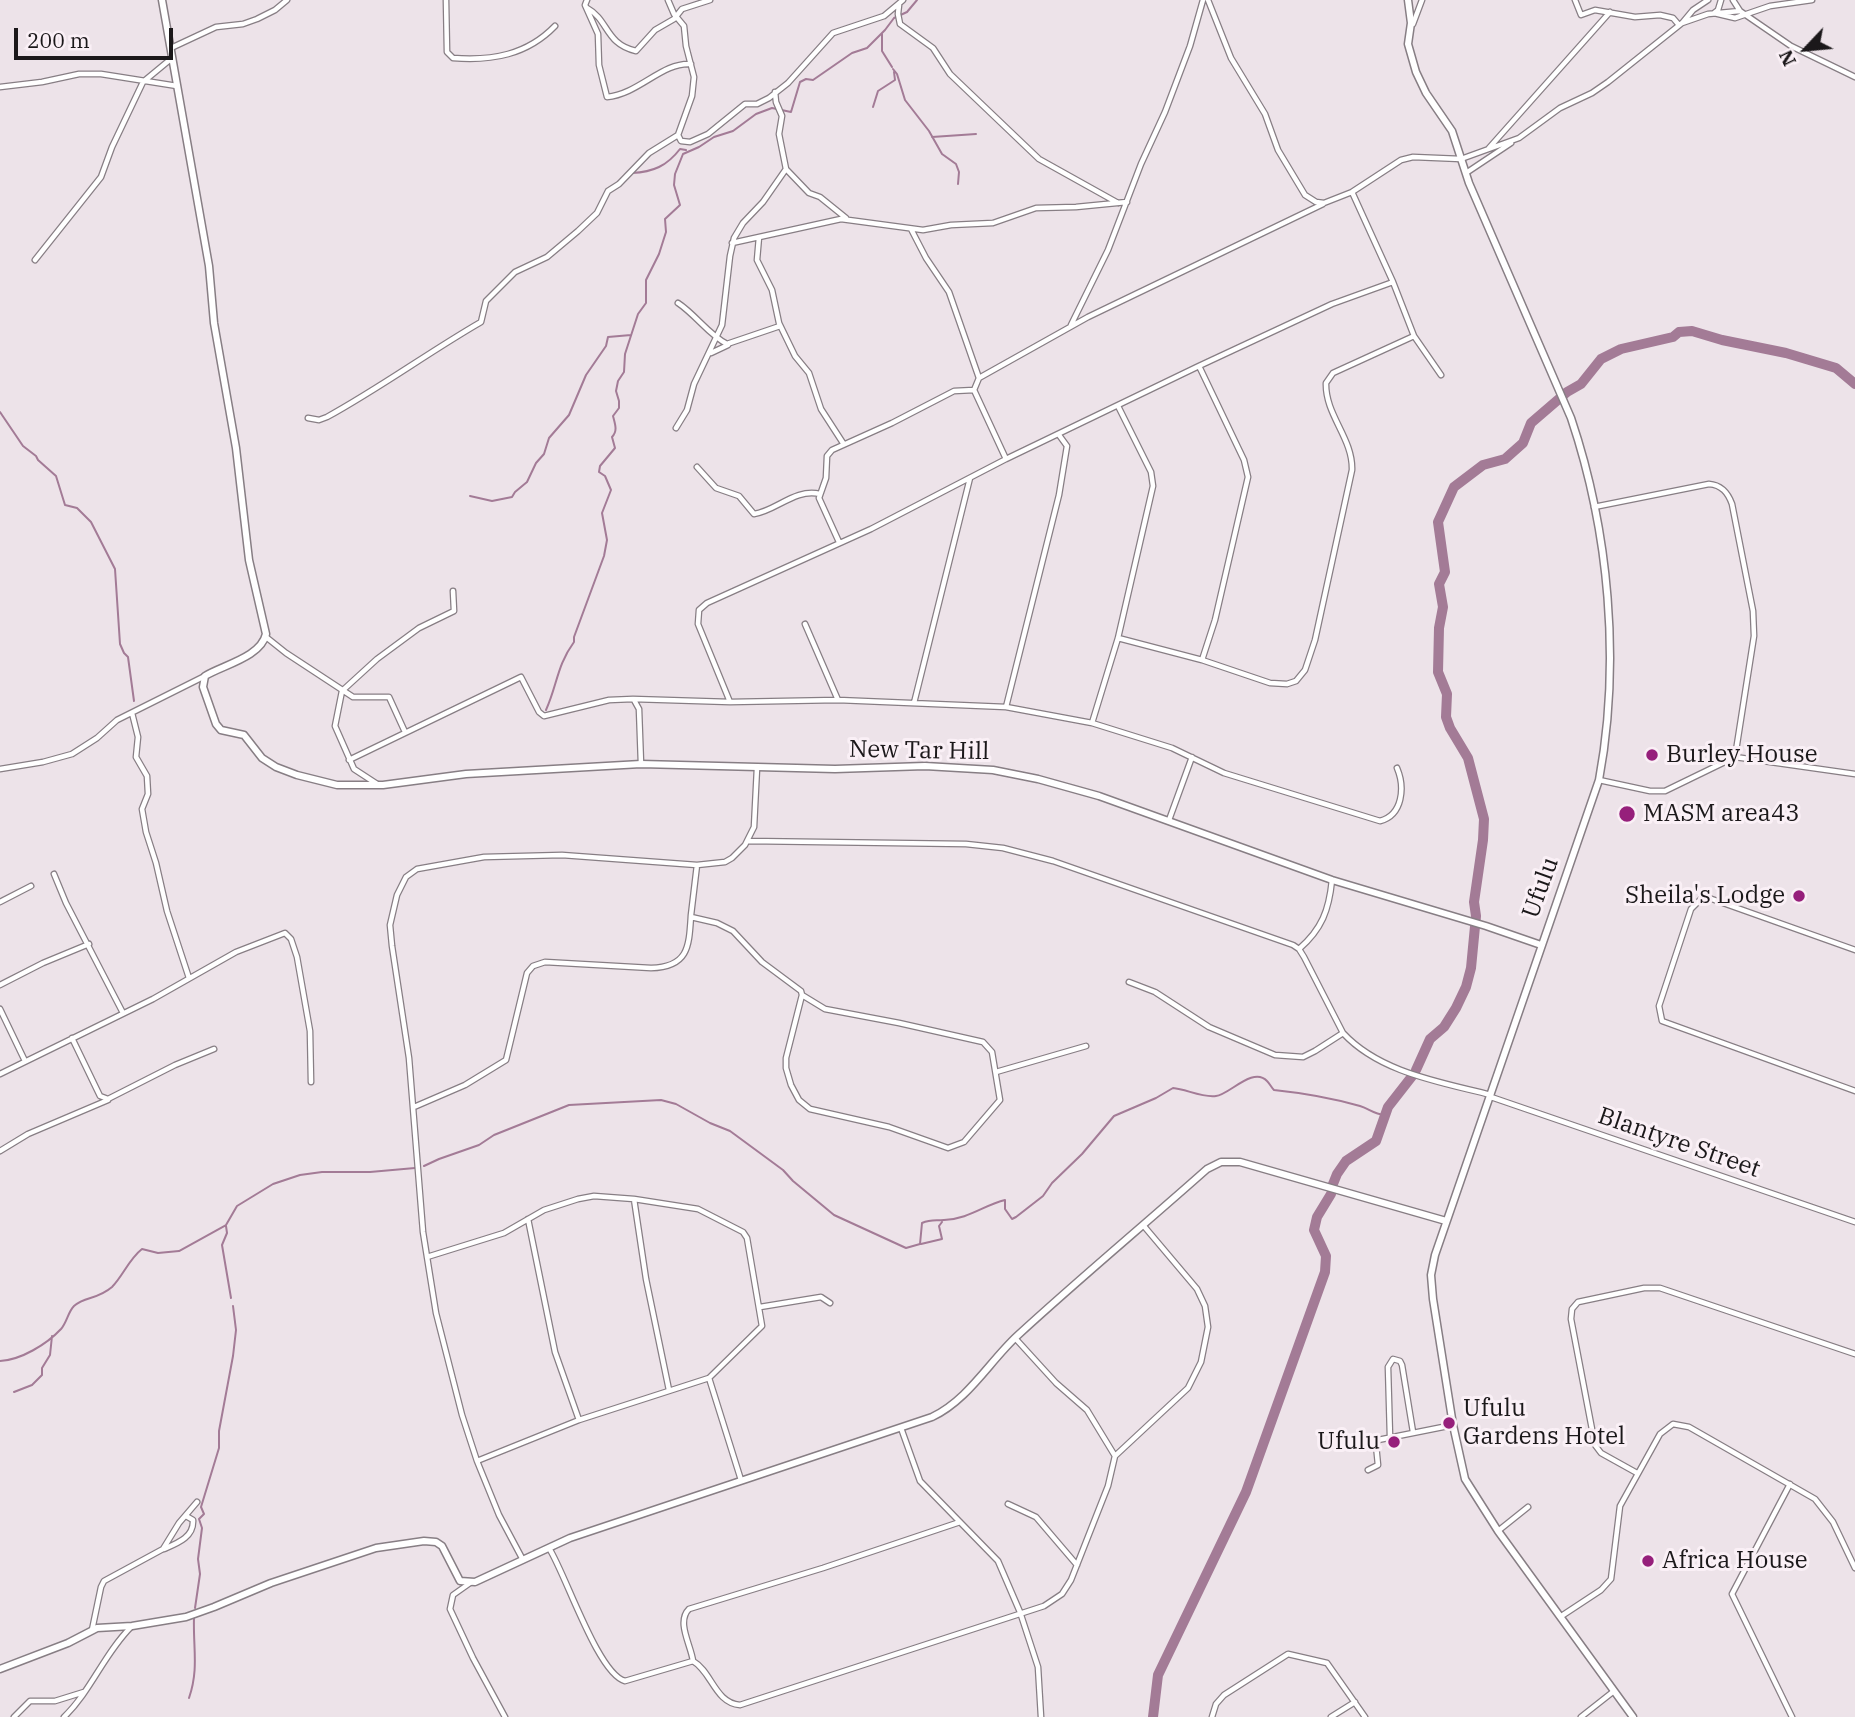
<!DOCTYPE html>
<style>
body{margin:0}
#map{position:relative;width:1855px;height:1717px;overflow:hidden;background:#ede3e9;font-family:"IBM Plex Serif",serif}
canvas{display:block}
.north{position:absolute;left:1771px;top:14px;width:70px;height:70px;-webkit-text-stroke:5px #faf0f6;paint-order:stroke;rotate:244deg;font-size:19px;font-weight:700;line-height:28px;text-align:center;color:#1b181a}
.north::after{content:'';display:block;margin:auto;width:24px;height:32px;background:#1b181a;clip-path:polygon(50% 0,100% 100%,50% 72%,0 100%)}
.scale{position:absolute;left:14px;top:28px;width:159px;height:32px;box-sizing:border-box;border:4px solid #1b181a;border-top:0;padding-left:9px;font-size:21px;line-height:24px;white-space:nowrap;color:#1b181a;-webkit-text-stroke:5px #faf0f6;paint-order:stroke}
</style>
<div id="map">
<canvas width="1855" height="1717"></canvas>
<div class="north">N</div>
<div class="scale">200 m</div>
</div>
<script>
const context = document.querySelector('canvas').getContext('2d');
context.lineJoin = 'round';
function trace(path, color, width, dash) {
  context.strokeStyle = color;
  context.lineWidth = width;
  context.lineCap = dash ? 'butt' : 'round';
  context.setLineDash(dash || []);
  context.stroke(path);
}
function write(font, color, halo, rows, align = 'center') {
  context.font = font + ' "IBM Plex Serif",serif';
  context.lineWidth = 6;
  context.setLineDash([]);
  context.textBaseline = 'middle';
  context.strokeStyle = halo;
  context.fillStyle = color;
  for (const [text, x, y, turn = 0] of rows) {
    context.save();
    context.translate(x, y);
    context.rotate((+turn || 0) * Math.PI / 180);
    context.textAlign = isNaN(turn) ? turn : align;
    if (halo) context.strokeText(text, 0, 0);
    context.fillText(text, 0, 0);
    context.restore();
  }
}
trace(new Path2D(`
 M882,34V51L892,67
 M893,69L897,74L905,100L929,131L942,154L956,164L959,172L958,184
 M873,107L878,91L895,80L894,72
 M932,137L976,134
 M632,173C653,172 667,166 680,149L686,150
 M0,412L23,446L36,456L38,460L56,476L65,505L77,508L91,522L115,569L120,644L124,653L128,657L134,701
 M470,496L492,501L512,497L515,492L527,482L536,463L544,454L549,438L569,415L586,375L606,346L608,337L631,335
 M546,710C557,686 557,665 574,642V637L604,556L607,540L602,513L611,490L605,476L599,472L600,466L615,448L612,437C618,431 615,424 613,416L619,408V401L616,391L618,381L624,372L625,354L638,314L646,303V280L659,254L666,232L665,219L680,205L674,185L675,174L683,154L699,147L714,137L733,131L756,114L772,108L791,112L800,82L806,79L813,80L852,53L867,48L885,30L894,18L907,12L917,0
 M424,1166L439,1159L479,1145L494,1135L569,1105L661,1100L676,1104L710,1123L730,1131L783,1170L793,1181L834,1215L906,1248L920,1244L922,1223C931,1219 936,1221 944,1220C969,1219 984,1205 1005,1200V1209L1012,1219L1016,1217L1043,1196L1052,1183L1082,1154L1114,1116L1156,1098L1173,1088C1186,1089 1202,1098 1216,1096C1229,1095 1253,1066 1267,1081C1270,1084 1271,1087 1274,1090C1303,1093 1332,1098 1360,1106C1370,1109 1373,1114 1385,1115
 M226,1226L227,1233L222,1245L231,1298
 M921,1244L942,1239L939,1226L942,1222
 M0,1361C21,1360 47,1344 61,1329C67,1322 68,1312 74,1306C85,1296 97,1300 112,1287C123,1276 129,1259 142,1249L158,1253L179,1251L226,1225L237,1206L273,1184L300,1175L322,1172H370L415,1168
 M14,1392L32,1385L42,1375V1368L50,1355L52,1336
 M195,1608L200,1574L198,1559L202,1528L199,1519L204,1514L201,1507L219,1448V1431L233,1356L236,1330L233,1306
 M189,1698C199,1669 193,1648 194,1618`), '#a37b96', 2);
trace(new Path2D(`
 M1416,1070L1430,1039L1444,1027L1456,1008L1466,987L1471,968L1476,916L1474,902L1483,840L1484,819L1468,758L1450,728L1446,717L1447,694L1438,672L1439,628L1443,607L1439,584L1445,572L1438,522L1454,487L1483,465L1505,459L1523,443L1531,423L1567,392L1581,384L1601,359L1621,349L1673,337L1679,332L1692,331L1722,340L1786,353L1836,368L1855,384
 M1333,1184L1337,1174L1346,1161L1376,1141L1388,1107L1413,1075
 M1153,1717L1158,1675L1246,1492L1325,1272L1326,1256L1314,1230L1317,1217L1331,1194`), '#a37b96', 10);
const street = new Path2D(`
 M446,0L447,52L453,58C492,61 527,55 555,26
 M587,0L585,5L598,34L599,65L607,97C639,94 662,62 691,64
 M1208,0L1231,58L1265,114L1278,150L1305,195L1316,202L1324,203L1352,192L1401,160L1413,157L1461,159L1519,138L1560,108L1592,93L1608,82L1682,23L1708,14L1740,11L1791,46L1855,77
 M1575,0L1581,15L1595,10L1635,17L1660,15L1673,18L1679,25
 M1721,0L1718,10L1714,13L1735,18L1770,6L1812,0
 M1733,0L1740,11
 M899,5L898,14L900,24L933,48L950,74L1039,159L1118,203
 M587,8C609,20 605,44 636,51L655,30L674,19L682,9L710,0
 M1683,22L1693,10L1708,0
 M1413,24L1422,0
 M171,48L216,27L243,24L257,19L275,10L287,0
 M0,87L42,82L79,74H101L177,86
 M775,92L776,102L782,116L779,134L786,169L809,193L820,197L846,218
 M678,135L681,141L690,142L708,134L745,104H757L769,98L788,83L833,33L884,16L903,0
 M1489,148L1610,12
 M1466,173L1511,143
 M1352,192L1393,282L1414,336L1441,375
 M911,229L926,258L949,292L979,378
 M759,237L757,260L772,290L779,323L795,356L809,373L821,409L843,443
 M732,243L841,219L923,230L951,225L993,223L1036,208L1076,207L1127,202
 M35,260L101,177L112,147L143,82L172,58
 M678,303C696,315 709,335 727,344L780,326
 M1071,325L1108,250L1141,164L1165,112L1190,46L1203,0
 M711,353L728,345
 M1199,366L1244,460L1248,477L1215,620L1202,660
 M308,418L319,420L327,417C380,388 429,352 481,322L486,301L515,272L547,257L578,231L597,213L608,191L619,184L649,153L678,135L692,96L694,77L686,46L684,26L674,14L668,0
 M676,428L687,410L694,384L722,325L730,256L734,238L743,223L763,202L786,169
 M1006,459L974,390L979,378L1088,317L1323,204
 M697,467L716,488L739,496L754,514C776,511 795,488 820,494
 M1594,507L1709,484C1722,485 1728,493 1732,504L1753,611L1754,636L1735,757
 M839,542L819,498L826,478L827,456L832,450L892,423L954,391L974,390
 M805,624L838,700
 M266,637L286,653L353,697H389L405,732
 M1118,638L1202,660L1270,683L1287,684L1296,681L1305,670L1315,640L1352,470C1353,438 1325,415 1326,383L1333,373L1414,336
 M634,700L639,709L641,764
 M730,702L698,624L699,610L707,603L871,529L1006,459L1199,366L1332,304L1393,282
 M914,703L970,478
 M1006,707L1059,495L1067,446L1059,435
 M132,713L138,737L136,757L147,776L148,794L142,809L146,832L156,863L167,911L189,978
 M1092,723L1118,638L1153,486L1151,472L1118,406
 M349,760L521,677L539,712L544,716L609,700L633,699L730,702L838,700L1006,707L1092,723L1172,748L1224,773L1380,821C1403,815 1405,787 1397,768
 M0,769L43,762L72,754L97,738L117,720L205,676
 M1599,780L1650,791H1665L1735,757L1855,774
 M377,784L354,769L335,726L342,691L377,659L419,628L454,611L453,591
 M1169,820L1192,757
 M748,841L966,844L1003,848L1053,861L1293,945L1299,949L1304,957L1343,1033C1380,1073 1441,1082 1491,1095
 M54,874L66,903L123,1013
 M0,902L31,886
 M691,917L717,923L733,931L762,962L801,991L802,995L825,1009L899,1023L983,1042L992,1052L1000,1100L964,1142L948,1148L889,1127L810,1109L799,1100L791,1085L786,1068V1058L802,995
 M1299,949C1322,929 1329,910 1332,880
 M1855,950L1709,898L1701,899L1691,909L1659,1006L1662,1021L1855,1091
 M1129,982L1155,992L1209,1027L1275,1055L1303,1057L1315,1051L1343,1033
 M0,985L43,963L89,944
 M0,1009L25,1061
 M72,1038L100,1096L108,1099L175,1065L214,1049
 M996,1072L1086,1046
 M0,1074L153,999L236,952L285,933L291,939L297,957L310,1031L311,1082
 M1491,1097L1855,1222
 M414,1107L465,1085L506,1060L527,973L533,966L545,962L651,968C689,967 689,946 691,915C693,898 695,881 697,865
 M0,1151L28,1134L108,1100
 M634,1199L646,1279L669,1390
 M528,1219L555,1352L579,1420
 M427,1257L504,1233L544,1210L578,1199L594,1196L634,1199L698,1209L743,1232L747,1238L762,1326L709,1378L579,1420L477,1461
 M760,1307L821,1297L830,1303
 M709,1378L741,1480
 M901,1428L920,1481L998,1561L1020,1612L1038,1667L1041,1717
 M1390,1437L1388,1367L1393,1359L1400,1361L1402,1365L1413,1432
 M1115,1456L1188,1388L1201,1362L1208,1327L1205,1306L1197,1289L1143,1225
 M1368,1470L1378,1465L1376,1445L1378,1440L1453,1425
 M1637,1473L1601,1453L1595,1445L1571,1319L1572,1309L1578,1302L1644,1288H1660L1855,1354
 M1790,1484L1732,1594L1792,1717
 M1008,1504L1036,1517L1077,1565
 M1498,1531L1528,1507
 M549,1548C566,1575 598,1674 625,1681L693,1661C712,1672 715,1703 740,1705L1044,1606L1062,1594L1071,1580L1108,1486L1115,1456L1087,1410L1056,1383L1015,1338
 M164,1549C178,1543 194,1537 193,1520L186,1516
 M523,1560L499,1515L477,1461L462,1415L436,1313L423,1232L409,1058L392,946L390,925L397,895L406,877L417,869L484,857L562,855L697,865L725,862L732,858L745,845L754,827L757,768
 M470,1583L453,1595L450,1609L473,1658L505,1717
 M1560,1617L1601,1590L1611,1579L1620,1506L1660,1434L1673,1424L1689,1427L1815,1499L1833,1522L1855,1568
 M92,1630L101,1587L104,1581L163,1549L179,1523L197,1502
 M693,1661C691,1645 676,1622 689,1609L823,1568L960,1522
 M14,1717L30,1701H55L84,1692
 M64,1717C91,1691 104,1654 131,1627
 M1212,1717L1216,1704L1224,1695L1288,1654L1327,1663L1365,1717
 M1331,1717L1355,1702
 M1581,1717L1614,1691`);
const secondary = new Path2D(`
 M162,0L209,266L214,323L236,448L249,560L266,634C261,657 223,665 205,676L203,687L216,724L221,730L244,735L262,758L276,767L297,775L337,785H383L466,774L641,764L835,769L925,766L993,770L1038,779L1099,796L1332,880L1486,926L1541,945
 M1408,0L1411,23L1408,44L1416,72L1426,93L1452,131L1469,183L1571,418C1609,531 1621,662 1599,780L1435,1255L1431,1275L1433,1299L1453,1425L1465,1479L1498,1531L1633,1717
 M0,1669L68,1643L97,1628L132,1626L186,1617L214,1607L271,1583L376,1548L424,1541L436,1542L442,1546L460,1581L475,1582L570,1538L932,1417C968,1400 989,1362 1017,1336C1079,1279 1144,1225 1207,1169L1221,1162H1240L1446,1221`);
trace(street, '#877e84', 7);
trace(secondary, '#877e84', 9);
trace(street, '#fff', 4.5);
trace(secondary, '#fff', 6);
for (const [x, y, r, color] of [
 [1652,755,7,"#961f7b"],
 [1627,814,9,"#961f7b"],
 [1799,896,7,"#961f7b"],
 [1449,1423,7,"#961f7b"],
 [1394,1442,7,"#961f7b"],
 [1648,1561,7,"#961f7b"]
]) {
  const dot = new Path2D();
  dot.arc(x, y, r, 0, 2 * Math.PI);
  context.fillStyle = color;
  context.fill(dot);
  trace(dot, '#faf0f6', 2.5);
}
write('24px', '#1b181a', '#faf0f6', [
 ["New Tar Hill",919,751,1],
 ["Ufulu",1541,888,-70],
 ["Blantyre Street",1679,1143,19]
]);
write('24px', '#1b181a', '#faf0f6', [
 ["Burley House",1666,755],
 ["MASM area43",1643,814],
 ["Sheila's Lodge",1785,896,"right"],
 ["Ufulu",1463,1409],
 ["Gardens Hotel",1463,1437],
 ["Ufulu",1380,1442,"right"],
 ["Africa House",1662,1561]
], 'left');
</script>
